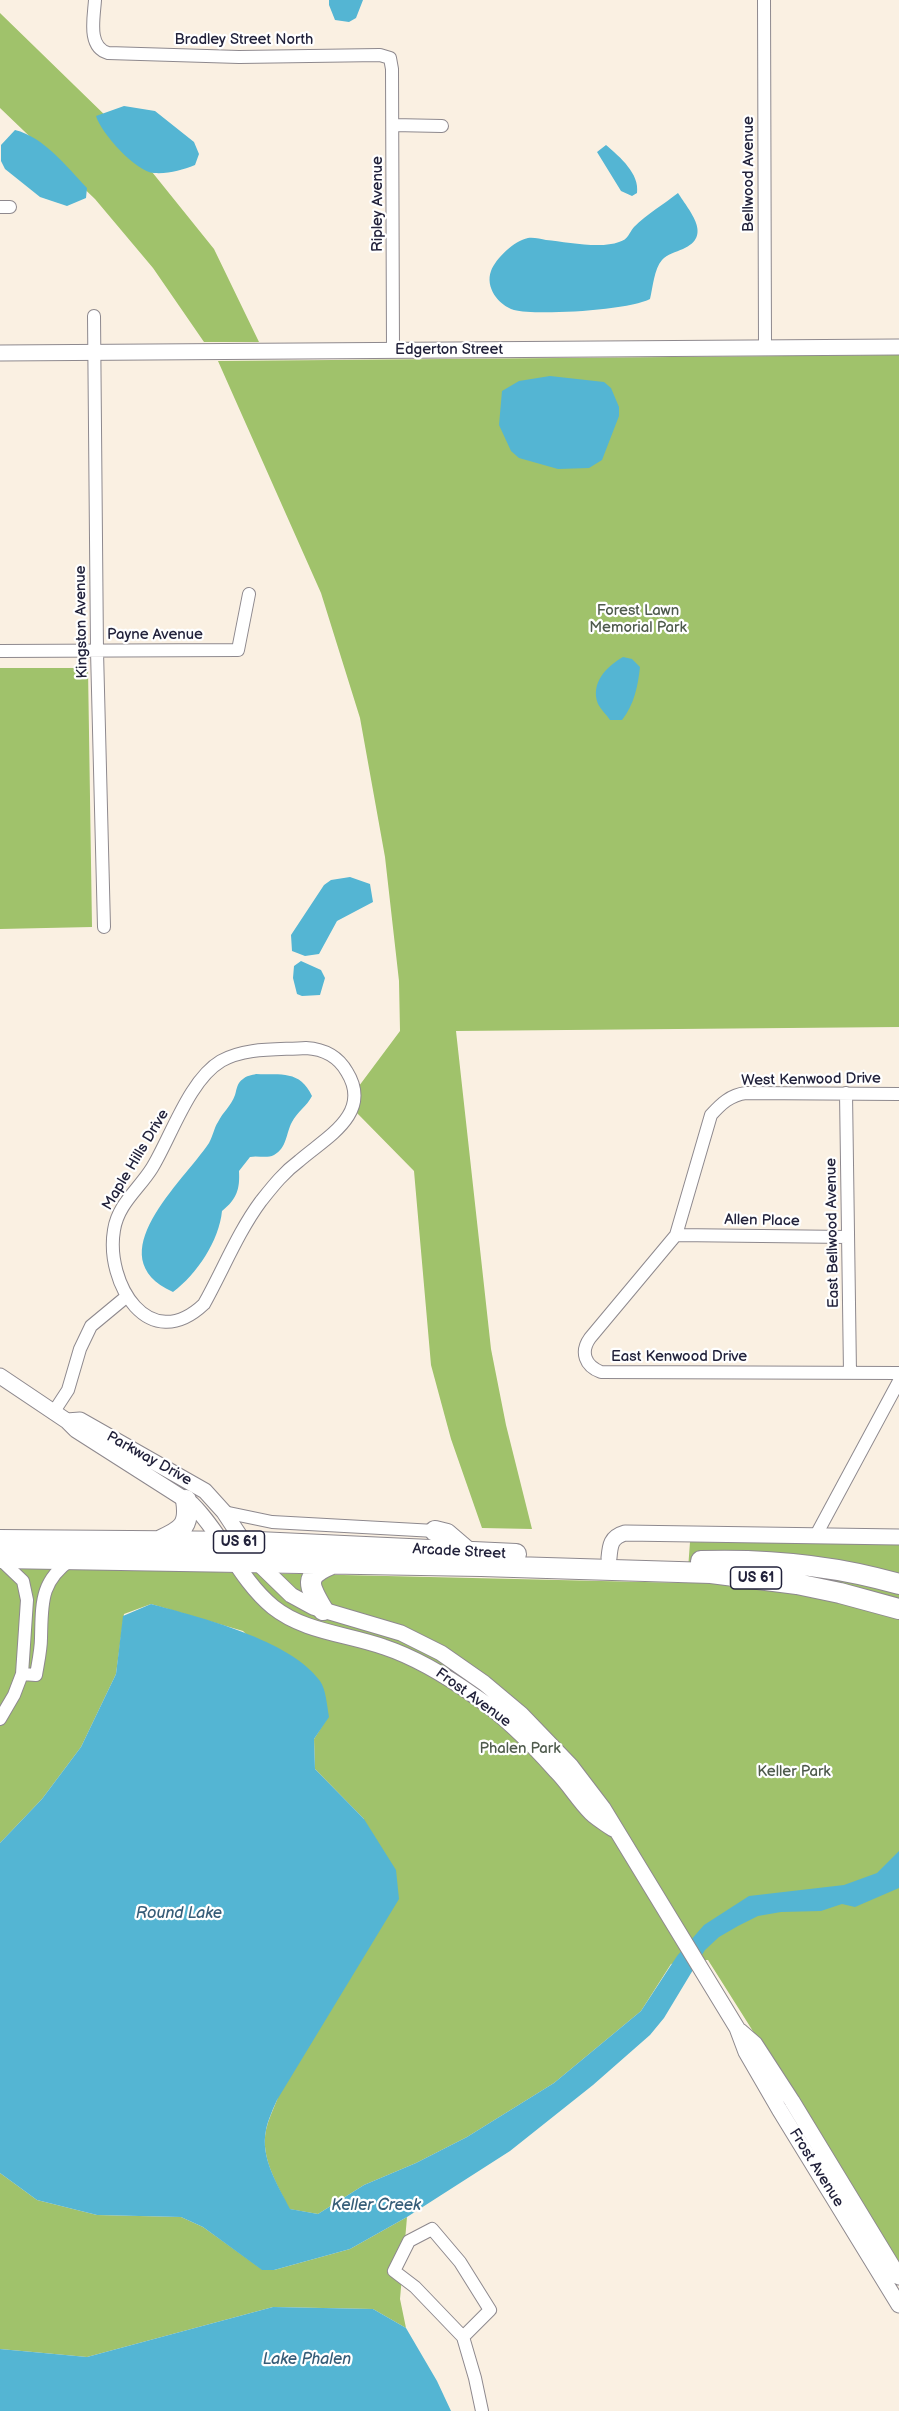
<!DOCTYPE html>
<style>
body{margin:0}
canvas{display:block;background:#faf0e2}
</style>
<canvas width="899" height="2411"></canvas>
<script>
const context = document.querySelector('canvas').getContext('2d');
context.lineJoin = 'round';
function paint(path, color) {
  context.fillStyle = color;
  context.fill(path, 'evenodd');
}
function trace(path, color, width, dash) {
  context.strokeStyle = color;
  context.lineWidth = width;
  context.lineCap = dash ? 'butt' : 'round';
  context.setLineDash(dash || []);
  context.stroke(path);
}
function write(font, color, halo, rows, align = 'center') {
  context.font = font + ' "Balsamiq Sans",sans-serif';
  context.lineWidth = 4.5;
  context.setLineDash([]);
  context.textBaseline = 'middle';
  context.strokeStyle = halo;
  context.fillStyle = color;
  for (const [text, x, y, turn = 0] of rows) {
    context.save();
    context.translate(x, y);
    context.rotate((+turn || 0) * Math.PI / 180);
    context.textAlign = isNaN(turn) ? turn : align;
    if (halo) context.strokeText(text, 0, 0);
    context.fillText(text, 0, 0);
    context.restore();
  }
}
paint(new Path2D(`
 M0,13L111,121L214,249L259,342H204L153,268L95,199L0,108Z
 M899,355V1027L456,1031L491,1349L506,1425L532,1529L482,1528L451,1439L431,1365L414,1171L357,1113L359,1086L400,1031L399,981L385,857L360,718L321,593L218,361Z
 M0,668H88L92,927L0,929Z
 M690,1542L899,1544V2266L888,2245L708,1960H691L671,1964L641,2011L554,2083L467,2137L416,2163L364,2185L318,2214L289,2209C278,2185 260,2158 266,2130C268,2120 273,2110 277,2100L364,1819L315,1769L314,1739L328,1717L243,1631L151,1604L124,1614L116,1674L81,1747L42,1799L0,1843V1567L687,1583Z
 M0,2173L37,2200L97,2215L181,2217L203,2227L263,2270H274L350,2249L407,2217L400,2299L406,2328L373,2309L273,2307L87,2357L0,2349Z`), '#a0c26b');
paint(new Path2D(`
 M329,0H363L356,18L349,22L335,20L329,5Z
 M124,106L155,111L194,142L199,154L195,165C182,170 169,174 154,173C136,172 101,133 96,116Z
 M15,130C44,137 67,167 87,188L86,198L67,206L40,197L5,169L1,161V145Z
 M606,145C620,157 640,174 637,193L632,196L621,191L597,152Z
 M678,193C690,212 713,236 683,249C676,252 667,254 662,260C654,269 653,287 650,299C630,310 536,316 514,310C498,305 485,287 491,271C496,258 514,241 528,238C533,237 541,239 546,240C566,242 601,249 619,242C629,239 628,234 634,227C647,214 664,204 678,193Z
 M550,376L604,382L611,388L619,407V416L602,460L589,468L558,469L519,458L511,451L499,425L502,391L519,381Z
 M623,657L632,659L640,667C638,686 634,705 622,720H610C607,715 601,710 598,704C590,683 607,666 623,657Z
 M350,877L370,884L373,902L337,921L319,954L305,956L292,951L291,935L324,885L331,880Z
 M301,961L321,970L325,978L320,995L302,996L297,994L293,978L294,966Z
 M256,1074C281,1075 300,1070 312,1096C307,1106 297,1112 292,1122C286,1133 287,1148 274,1155C266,1159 258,1155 250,1157L239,1171C240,1189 237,1199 222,1211C219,1241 197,1274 173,1292C96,1257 183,1182 209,1143C213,1136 214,1128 218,1122C223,1112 231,1106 235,1095C237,1088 237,1083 243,1079C246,1076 252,1075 256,1074Z
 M151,1604C199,1617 291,1640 320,1681C326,1689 327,1706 329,1717L314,1739L315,1769L364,1819L396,1870L399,1899L277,2100C273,2109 268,2120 266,2130C260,2158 278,2185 290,2209L318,2214L364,2185L416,2163L467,2137L554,2083L641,2011L677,1956L704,1925L749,1896L844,1885L877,1873L899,1851V1888L855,1907L842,1904L821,1911L781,1912L758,1916L738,1926L719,1937L705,1950L664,2018L650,2035L593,2085L510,2151L407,2217L350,2249L274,2270H262L203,2227L181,2217L97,2215L37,2200L0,2173V1843L42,1799L81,1747L116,1674L123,1616Z
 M273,2307L373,2309L406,2328L437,2381L451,2411H0V2349L87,2357Z`), '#54b5d3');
const minor = new Path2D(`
 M95,0C94,17 87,47 108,53L239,57L380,55L390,58L392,69L393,351
 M764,0L765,348
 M393,125L442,126
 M0,207H10
 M94,316L97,651L104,927
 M0,651L238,650L249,594
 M306,1048C323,1049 338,1056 347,1072C373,1114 325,1138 299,1161C284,1172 273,1186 261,1201C238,1232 223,1270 204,1304C149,1356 105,1283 114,1230C118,1204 139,1189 152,1168C171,1137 189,1080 221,1061C246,1047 278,1050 306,1048Z
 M846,1093L850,1373
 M899,1094L746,1093C730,1095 721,1104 711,1115L676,1235L590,1338C580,1352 585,1366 601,1372L899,1373
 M676,1235L848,1237
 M53,1413L68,1390L80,1349L91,1326L126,1297
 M224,1512L272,1522L435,1531
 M815,1537L899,1381
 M0,1559L23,1581L27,1600L22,1674L14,1695L0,1719
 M22,1674L36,1675C38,1663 41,1650 41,1638C42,1603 40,1581 72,1559
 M463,2337L490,2310L460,2262L432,2229L409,2241L394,2271L415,2287L463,2337L475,2378L482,2411`);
const tertiary = new Path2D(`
 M0,353L899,347
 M0,1376L67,1421L76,1430L192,1504C223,1535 239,1579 273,1607C304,1632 348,1634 384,1647C417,1658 448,1677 476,1697C506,1717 532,1744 556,1771C569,1784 578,1800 591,1813C597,1819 606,1824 613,1829
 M67,1421L80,1420L205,1491L224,1512L257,1562L291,1595L313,1607L401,1633L441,1653L484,1683L521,1714L571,1766L603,1808L737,2028L746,2052L779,2109L899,2305
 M609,1558C610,1545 611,1537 625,1533L899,1537
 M740,2031L755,2044L792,2101L899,2277`);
const primary = new Path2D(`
 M435,1531L447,1534L468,1552
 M0,1540L258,1542L516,1554
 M161,1540C183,1530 190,1525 186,1500
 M0,1558L481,1566L711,1573L797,1584L840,1593L899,1609
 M701,1561C768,1559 834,1565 899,1584
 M323,1610C309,1586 302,1576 332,1564`);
trace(minor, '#8e898e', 14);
trace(tertiary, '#8e898e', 17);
trace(primary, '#8e898e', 22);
trace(minor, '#fff', 12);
trace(tertiary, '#fff', 15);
trace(primary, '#fff', 20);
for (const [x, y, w] of [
 [239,1542,51],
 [756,1578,51]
]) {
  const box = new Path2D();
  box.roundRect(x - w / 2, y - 11, w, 22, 4.5);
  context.fillStyle = '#fff';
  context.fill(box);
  trace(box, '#22223b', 1.5);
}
write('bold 14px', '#22223b', null, [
 ["US 61",239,1542],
 ["US 61",756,1578]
]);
write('15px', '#22223b', '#fff', [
 ["Bradley Street North",244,40],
 ["Bellwood Avenue",749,174,-90],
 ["Ripley Avenue",378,204,-90],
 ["Edgerton Street",449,350],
 ["Kingston Avenue",82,622,-91],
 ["Payne Avenue",155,635],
 ["West Kenwood Drive",811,1080,-1],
 ["Maple Hills Drive",136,1160,-59],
 ["Allen Place",762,1221,1],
 ["East Bellwood Avenue",833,1233,-91],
 ["East Kenwood Drive",679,1357],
 ["Parkway Drive",149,1459,29],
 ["Arcade Street",459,1552,3],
 ["Frost Avenue",473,1698,36],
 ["Frost Avenue",816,2168,58]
]);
write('15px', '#4e5a4c', '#fff', [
 ["Forest Lawn",638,611],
 ["Memorial Park",638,628],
 ["Phalen Park",520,1749],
 ["Keller Park",794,1772]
]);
write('italic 16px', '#365d78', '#fff', [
 ["Round Lake",179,1914],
 ["Keller Creek",376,2206],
 ["Lake Phalen",307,2360]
]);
</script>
